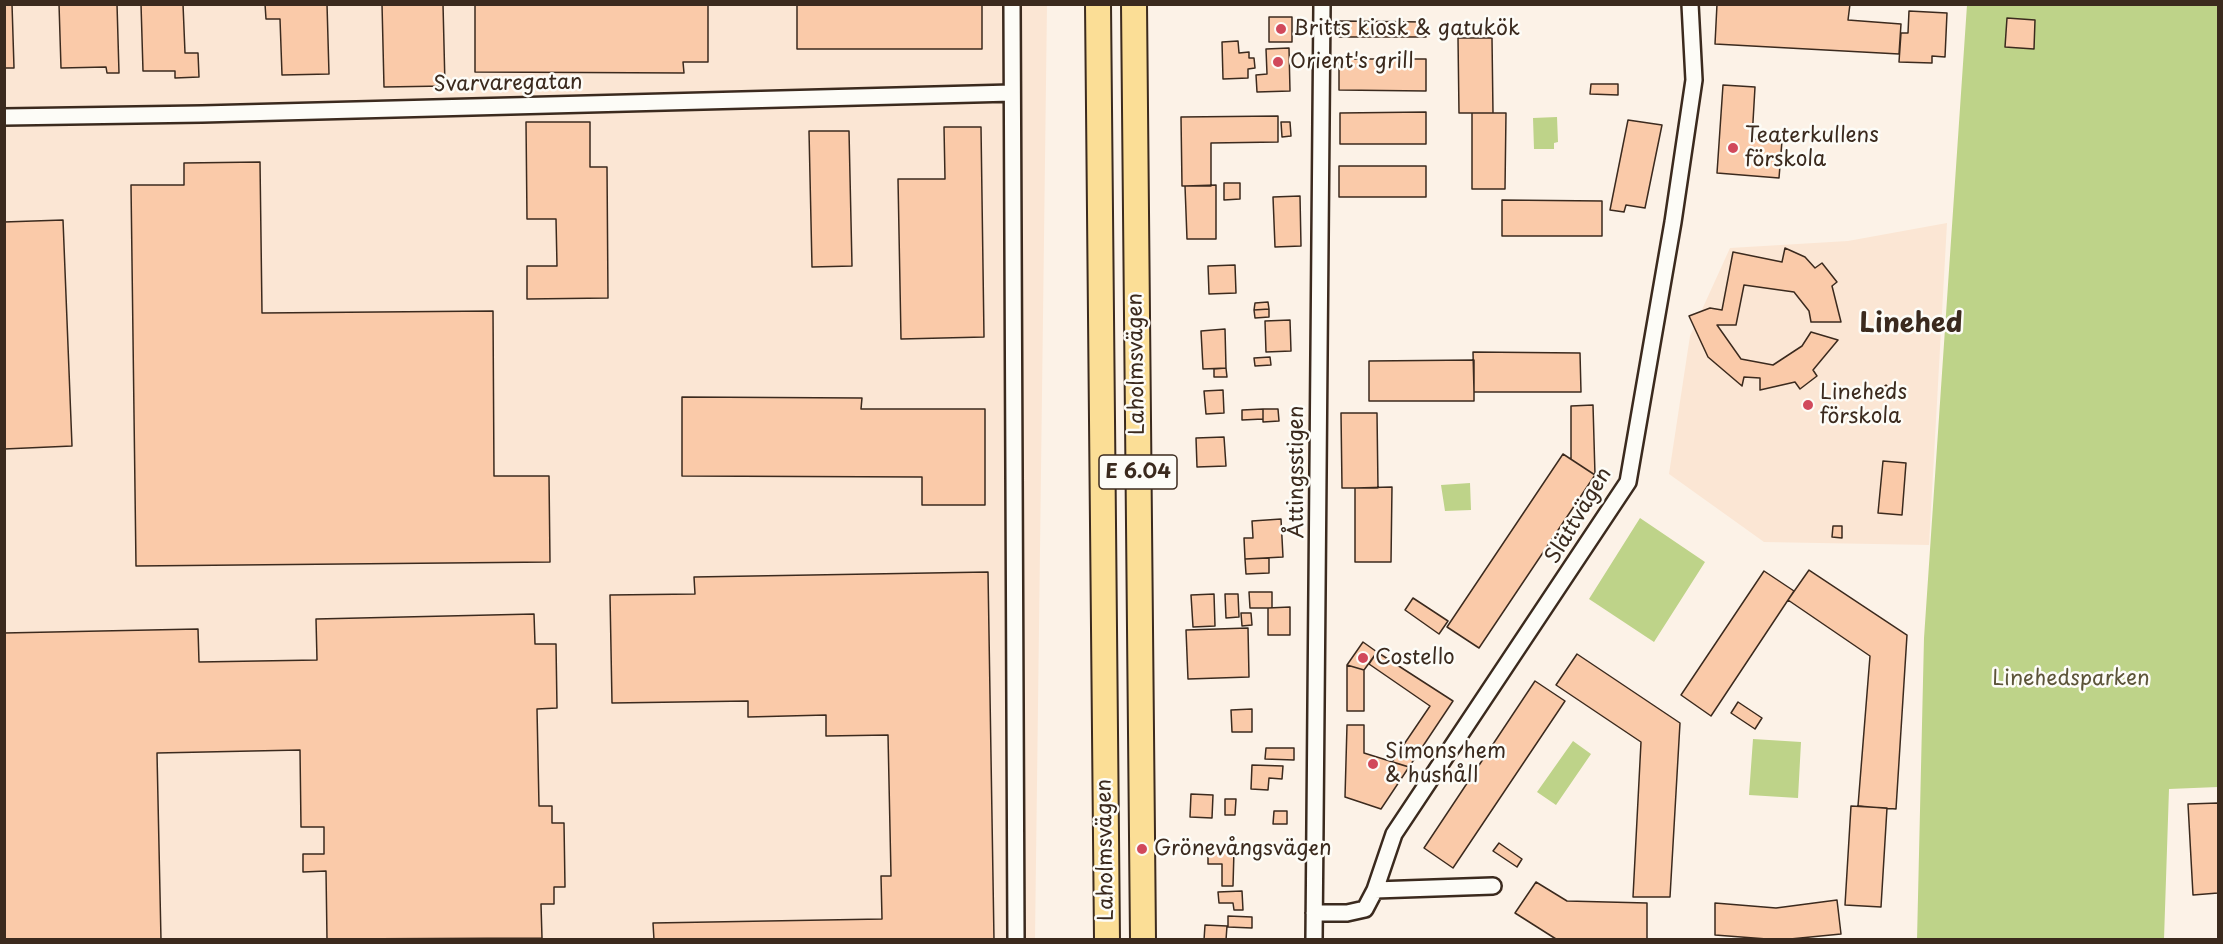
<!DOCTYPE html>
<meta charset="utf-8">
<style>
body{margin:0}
#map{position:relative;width:2223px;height:944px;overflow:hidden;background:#fcf2e7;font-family:"Playpen Sans",sans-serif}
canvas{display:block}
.frame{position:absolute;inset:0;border:6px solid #3b2a1e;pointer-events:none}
</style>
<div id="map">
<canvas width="2223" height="944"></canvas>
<div class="frame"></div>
</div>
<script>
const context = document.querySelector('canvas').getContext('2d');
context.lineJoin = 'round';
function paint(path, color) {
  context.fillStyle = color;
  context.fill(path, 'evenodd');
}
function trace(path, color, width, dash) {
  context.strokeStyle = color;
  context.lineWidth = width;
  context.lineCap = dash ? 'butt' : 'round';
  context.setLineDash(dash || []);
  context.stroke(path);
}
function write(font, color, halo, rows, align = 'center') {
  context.font = font + ' "Playpen Sans",sans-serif';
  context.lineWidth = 5;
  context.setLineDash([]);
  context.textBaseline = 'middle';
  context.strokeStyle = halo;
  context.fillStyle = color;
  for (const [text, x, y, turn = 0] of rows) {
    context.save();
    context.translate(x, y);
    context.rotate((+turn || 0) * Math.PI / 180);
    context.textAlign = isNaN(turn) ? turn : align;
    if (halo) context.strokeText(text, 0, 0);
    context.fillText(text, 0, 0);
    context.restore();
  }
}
paint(new Path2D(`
 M5,5H1047L1035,939L5,940Z
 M1947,223L1929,545L1764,542L1669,474L1690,336L1730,248L1848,241Z`), '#fbe6d4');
paint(new Path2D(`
 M1967,5H2218V787L2169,789L2164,939L1917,940L1924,638Z
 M1557,117L1558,142L1554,143V149H1534L1533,118Z
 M1470,483L1471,510L1445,511L1441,485Z
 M1640,518L1705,562L1654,642L1589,599Z
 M1753,739L1801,742L1798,798L1749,795Z
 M1573,741L1591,754L1556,805L1537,792Z`), '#bed389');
const building = new Path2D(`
 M4,4H12L14,68H4Z
 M59,4H117L119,73H107L106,67L61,68Z
 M141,4H183L185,53H198L199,77L175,78V71H143Z
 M265,4H327L329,74L282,75L280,19H266Z
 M382,4H443L445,86L384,87Z
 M475,4H708V62H683L684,73L475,72Z
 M797,4H982V49H797Z
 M1717,4H1850L1848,20L1901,24L1899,54L1715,44Z
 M1909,11L1947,13L1945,57L1932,56V63L1899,62L1901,33H1908Z
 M1269,17H1292V42H1269Z
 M2007,18L2035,20L2034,49L2005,47Z
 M1339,21L1426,22V37H1339Z
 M1458,38H1492L1493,113H1459Z
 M1238,41L1239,53L1249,52V58H1254L1255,68L1248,69V78L1223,79L1222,42Z
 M1289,48L1290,91L1257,92L1256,75L1267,74L1266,49Z
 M1339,59H1426V91L1339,90Z
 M1591,84H1618V95L1590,94Z
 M1723,85L1755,87L1752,139L1782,141L1779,178L1717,173Z
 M1426,112V144H1340V113Z
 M1472,113H1506L1505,189H1472Z
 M1278,116V142L1211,143V186H1182L1181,117Z
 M1628,120L1662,125L1645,208L1626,205L1624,212L1610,210Z
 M526,122H590V167H607L608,298L527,299V266H557L556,219H527Z
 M1281,122H1290L1291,136L1282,137Z
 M944,127H981L984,337L901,339L898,179H945Z
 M809,131H849L852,266L812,267Z
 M260,162L262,313L493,311L494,476H549L550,562L136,566L131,185H184V163Z
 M1339,166H1426V197H1339Z
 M1224,183H1240V199L1224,200Z
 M1216,185V239H1187L1185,186Z
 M1300,196L1301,246L1275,247L1273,197Z
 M1502,200L1602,201V236H1502Z
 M63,220L72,446L4,449V222Z
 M1785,248L1805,257L1815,268L1822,263L1837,282L1832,286L1841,322H1811L1809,311L1794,292L1744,285L1736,325H1717L1741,359L1773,365L1802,346L1811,332L1838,340L1813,370L1817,376L1800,389L1795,382L1760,390V378L1744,377L1742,386L1708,357L1689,316L1710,308L1722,310L1733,252L1782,262Z
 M1235,265L1236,293L1209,294L1208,266Z
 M1268,302L1269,309L1254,310L1255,303Z
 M1269,309V317L1255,318L1254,310Z
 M1290,320L1291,351L1266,352L1265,321Z
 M1225,329L1226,368L1203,369L1201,331Z
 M1473,352L1580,353L1581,392H1474Z
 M1270,357L1271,365L1255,366L1254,358Z
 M1474,360V401H1369V361Z
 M1226,368L1227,377H1214V369Z
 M1886,385L1893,392L1888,397L1881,389Z
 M1223,390L1224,413L1206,414L1204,391Z
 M682,397L862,398L861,409H985V505H922V477L682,476Z
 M1593,405L1595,475L1571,459V406Z
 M1263,409V419L1242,420V410Z
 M1263,409H1278L1279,421L1263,422Z
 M1341,413H1377L1378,488H1342Z
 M1224,437L1226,466L1197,467L1196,438Z
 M1563,454L1595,475L1479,648L1447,627Z
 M1883,461L1906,463L1902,515L1878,513Z
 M1392,487L1391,562H1355V488Z
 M1281,519L1283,557L1245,559L1244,538H1253L1252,521Z
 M1833,526H1842V538L1832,537Z
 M1269,558V573L1246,574L1245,559Z
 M1809,570L1907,635L1896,809L1858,806L1870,656L1788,600Z
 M1764,571L1794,591L1711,716L1681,695Z
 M988,572L994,940H654L653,923L882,919L881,876H891L888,735L826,736V715L748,717V701L612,703L610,595L695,594L694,577Z
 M1249,592H1272V608H1250Z
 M1214,594L1215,626L1193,627L1191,595Z
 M1225,594H1238L1239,617L1226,618Z
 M1413,598L1448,621L1439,634L1405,610Z
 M1290,607V635H1268V608Z
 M1241,613H1251L1252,625L1242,626Z
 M534,614L535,644H556L557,708L537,709L539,806H552V823H564L565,887H554V904H541L542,938L327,939L326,871L303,872V854H324V827H301L300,750L157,753L161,940H4V633L198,629L199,662L317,660L316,619Z
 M1248,628L1249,677L1188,679L1186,630Z
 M1363,642L1377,652L1364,670L1347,665Z
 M1377,652L1453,701L1409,767L1392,762L1430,706L1369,664Z
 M1577,654L1680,723L1670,897H1633L1641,742L1556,685Z
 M1347,665L1364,670V711H1347Z
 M1535,681L1565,701L1453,868L1424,848Z
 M1738,702L1762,718L1755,729L1731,713Z
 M1252,709V732H1232L1231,710Z
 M1347,725H1364V753L1409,767L1381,809L1345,797Z
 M1266,748H1294V760L1265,759Z
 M1252,765L1283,766L1282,779L1269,778L1268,790L1251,789Z
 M1191,794L1213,795L1212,818L1190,817Z
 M1225,799H1236L1235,815H1225Z
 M2218,803V893L2193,895L2188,804Z
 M1851,806L1887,808L1881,907L1845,905Z
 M1274,811H1287V824H1273Z
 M1499,843L1522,859L1517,867L1493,851Z
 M1208,849L1234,850L1233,886H1222V864H1208Z
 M1536,882L1567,901L1647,903V939H1556L1515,913Z
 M1242,891L1243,910H1234L1233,903H1219L1218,892Z
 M1837,900L1841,934L1780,940L1715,935V903L1776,908Z
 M1228,916L1252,917V928L1228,927Z
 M1205,925L1227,926L1226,940H1204Z`);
paint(building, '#facaa9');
trace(building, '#3b2a1e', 1.5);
const minor = new Path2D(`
 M1012,4L1016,940
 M4,117L202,114L1012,93
 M1375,890L1493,886
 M1314,913H1347L1365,909L1375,890L1394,834L1628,482L1673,222L1694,80L1690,4
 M1314,940L1322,4`);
const trunk = new Path2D(`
 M1098,4L1107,940
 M1134,4L1143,940`);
trace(minor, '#3b2a1e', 20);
trace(trunk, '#3b2a1e', 28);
trace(minor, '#fdfcf7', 15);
trace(trunk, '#fbde96', 24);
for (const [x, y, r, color] of [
 [1281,29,6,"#d1495b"],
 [1278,62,6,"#d1495b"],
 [1733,148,6,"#d1495b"],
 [1808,405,6,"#d1495b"],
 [1363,658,6,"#d1495b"],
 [1373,764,6,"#d1495b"],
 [1142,849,6,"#d1495b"]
]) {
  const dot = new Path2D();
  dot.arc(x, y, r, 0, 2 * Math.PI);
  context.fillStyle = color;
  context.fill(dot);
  trace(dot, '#fdfcf7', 2);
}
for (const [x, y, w] of [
 [1138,472,78]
]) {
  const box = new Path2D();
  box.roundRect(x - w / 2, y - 17, w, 34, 4.5);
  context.fillStyle = '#fdfcf7';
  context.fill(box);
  trace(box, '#3b2a1e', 1.5);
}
write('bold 20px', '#3b2a1e', null, [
 ["E 6.04",1138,472]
]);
write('21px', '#3b2a1e', '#fdfcf7', [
 ["Britts kiosk & gatukök",1293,29],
 ["Orient's grill",1290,62],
 ["Teaterkullens",1745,136],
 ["förskola",1745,160],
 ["Lineheds",1820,393],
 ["förskola",1820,417],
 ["Costello",1375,658],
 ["Simons hem",1385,752],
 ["& hushåll",1385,776],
 ["Grönevångsvägen",1154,849]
], 'left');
write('21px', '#3b2a1e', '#fdfcf7', [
 ["Svarvaregatan",508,84,-1],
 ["Laholmsvägen",1137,364,-91],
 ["Åttingsstigen",1297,472,-90],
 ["Slättvägen",1579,516,-59],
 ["Laholmsvägen",1106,850,-91]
]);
write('21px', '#5c5439', '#fdfcf7', [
 ["Linehedsparken",2071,679]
]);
write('bold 27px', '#3b2a1e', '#fdfcf7', [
 ["Linehed",1911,325]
]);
</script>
